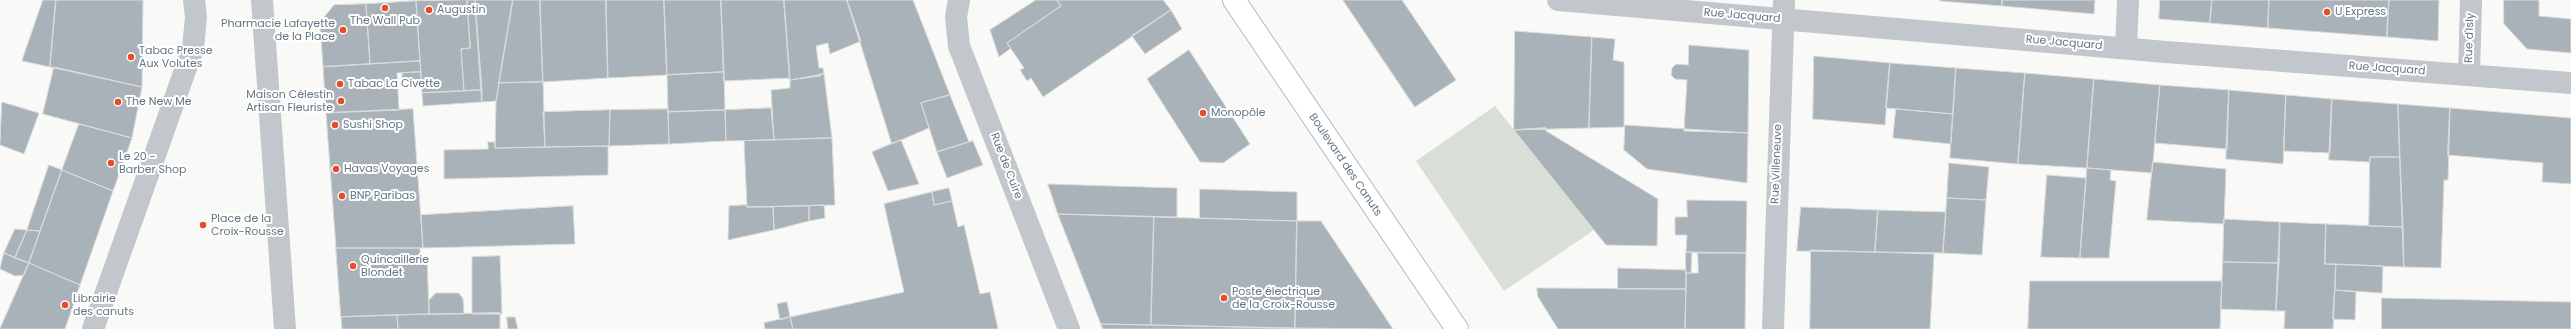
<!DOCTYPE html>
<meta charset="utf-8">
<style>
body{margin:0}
canvas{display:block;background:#f9f9f7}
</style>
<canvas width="2571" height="329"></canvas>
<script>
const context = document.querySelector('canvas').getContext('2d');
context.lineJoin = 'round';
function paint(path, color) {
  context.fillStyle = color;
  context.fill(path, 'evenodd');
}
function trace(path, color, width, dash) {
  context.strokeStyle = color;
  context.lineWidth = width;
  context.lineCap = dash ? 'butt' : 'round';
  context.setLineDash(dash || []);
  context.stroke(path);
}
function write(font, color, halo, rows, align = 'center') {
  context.font = font + ' Poppins,sans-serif';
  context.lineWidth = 4;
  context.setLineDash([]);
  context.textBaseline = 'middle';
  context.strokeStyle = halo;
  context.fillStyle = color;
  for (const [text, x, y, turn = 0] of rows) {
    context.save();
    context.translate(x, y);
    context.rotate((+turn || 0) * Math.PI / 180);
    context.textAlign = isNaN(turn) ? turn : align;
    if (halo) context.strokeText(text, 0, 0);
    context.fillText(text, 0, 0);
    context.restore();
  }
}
paint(new Path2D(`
 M1495,106L1594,230L1504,291L1416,161Z`), '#d9ded6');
const building = new Path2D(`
 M43,0H56L50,67L22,61Z
 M56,0H143L142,87L50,67Z
 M467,0H475L482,90L464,91L461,49L470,48Z
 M467,0L470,48L461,49L464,91L422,93L416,1Z
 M475,0H513L496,101L482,102Z
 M513,0H540L543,82L499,83Z
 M540,0H606L608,78L543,82Z
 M606,0H664L667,75L608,78Z
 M664,0H721L724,72L667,75Z
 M721,0H784L790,78L724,81Z
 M784,0H847L861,41L830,54L828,43L816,46L819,68H823L824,74L790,80Z
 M847,0H913L950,95L921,103L929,128L892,144Z
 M1036,0H1057L1061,6L1007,43L1011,48L999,57L990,30Z
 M1057,0H1163L1171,10L1043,97L1031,78L1027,81L1020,70L1024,68L1007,43L1061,6Z
 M1343,0H1402L1456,80L1415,107Z
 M2002,0H2095L2094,14L2002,6Z
 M2002,0V6L1940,1V0Z
 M2160,0H2212L2210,23L2159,19Z
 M2212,0H2269L2268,28L2210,23Z
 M2269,0H2389L2387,37L2268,28Z
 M2389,0H2439L2438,41L2387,37Z
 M2504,0H2539V16L2571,19V53L2527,49L2504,24Z
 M416,1L420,61L370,64L366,4Z
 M366,4L370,64L323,67L320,22L334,5Z
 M1171,10L1182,29L1145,54L1132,36Z
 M1515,31L1592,37L1589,128L1514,130Z
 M1592,37L1615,39L1613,60L1624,62V127L1589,128Z
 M1689,45L1749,50L1748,133L1684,131L1687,80L1675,79L1671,75L1672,68L1676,64L1688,65Z
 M1189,50L1250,144L1223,163L1200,162L1147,79Z
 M1814,56L1890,63L1885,125L1813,119Z
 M420,61L421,72L397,73L399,110L326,113L323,67Z
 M1890,63L1956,68L1953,114L1886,108Z
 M54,67L142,87L132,138L43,114Z
 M1956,68L2025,73L2018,164L1950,158Z
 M421,72V80L402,79V73Z
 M724,72L725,110L668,112L667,75Z
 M2025,73L2094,79L2087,168L2018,164Z
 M820,74H824L832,138L774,140L771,90L790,88V80L820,76Z
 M2094,79L2160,85L2152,173L2087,168Z
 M543,82L545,147L495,148L496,101L499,83Z
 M2160,85L2229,90L2227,149L2155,143Z
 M482,90V102L423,106L422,93Z
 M2229,90L2286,95L2283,164L2226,159Z
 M950,95L969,142L937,152L921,103Z
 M2286,95L2332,99L2330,153L2284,151Z
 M2332,99L2398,104L2400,157H2370V162L2329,160Z
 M2,102L39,113L24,154L0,145Z
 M2398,104L2450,108L2448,180H2444L2441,268L2404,267Z
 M771,108L774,140L726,141L725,110Z
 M2450,108L2571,118V184L2542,182L2543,163L2448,155Z
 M413,109L423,248H336L326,113Z
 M668,109L669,144L609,146L610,110Z
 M1896,109L1953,114L1951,144L1893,138Z
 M610,110L609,146L545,147L543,112Z
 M725,110L726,141L669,144L668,112Z
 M79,124L132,138L113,191L62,170Z
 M1625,125L1748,133L1747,183L1647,169L1624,150Z
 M1546,128V131L1658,199L1657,246L1606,245L1514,130Z
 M832,138L835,205L747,207L744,141Z
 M901,140L919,184L888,191L872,152Z
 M973,141L983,165L947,178L937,152Z
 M488,142H495V148L608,146V175L444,179V150L488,149Z
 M2370,157H2400L2403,227L2369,226Z
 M2153,162L2226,169L2224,224L2147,220Z
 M1949,163L1989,167L1986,200L1947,198Z
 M49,165L62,170L40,231L27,230Z
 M2087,168L2111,170L2110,180L2116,181L2109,258H2080Z
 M62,170L113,191L80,285L29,263Z
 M2047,175L2086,178L2080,258L2041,257Z
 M1048,184L1177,188V217L1058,214Z
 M949,188L952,201L934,205L932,192Z
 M1200,189L1297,192V221L1200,218Z
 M932,192L934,205L952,201L958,227L964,225L980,294L990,292L998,329H793L790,317L904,292L884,204Z
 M1947,198L1986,200L1982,255L1943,253Z
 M1687,200L1747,201L1746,253L1686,252L1687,235H1675V217H1687Z
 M746,205L747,207H773L774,230L728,240L729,206Z
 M824,205L825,218L809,221V206Z
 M573,206L575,244L423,248L421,215Z
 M809,206V221L774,230L773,207Z
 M1801,207L1878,210L1875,252L1797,251Z
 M1878,210L1946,212L1943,253L1875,252Z
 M1058,214L1154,217L1151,325L1101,324Z
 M1154,217L1297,221L1295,328L1151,325Z
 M2224,219L2280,222L2279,263L2223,262Z
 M1297,221H1321L1393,329L1295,328Z
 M2280,222L2326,224L2325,264H2336L2333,329H2284L2285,311H2276Z
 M2326,224L2403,227L2404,267L2325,264Z
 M15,229L27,230L15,258L4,253Z
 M27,230L40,231L29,263L15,258Z
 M336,248H420V257H427L429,314L341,317Z
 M1811,250L1934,254L1930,329H1810Z
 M1686,252H1692L1691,273H1686Z
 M4,253L29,263L24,275L15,276L0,269Z
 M1698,253H1746L1745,329H1685L1686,273H1698Z
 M500,256L502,314H472V257Z
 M2223,262L2279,263L2276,311L2221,309Z
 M29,263L80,285L65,329H0Z
 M2336,264L2383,266L2382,293L2335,290Z
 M1618,268L1686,270V289H1618Z
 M2030,281H2222L2220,329H2028Z
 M1537,288L1686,289L1685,329H1558L1538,297Z
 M2335,290L2356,292L2355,320L2333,319Z
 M436,293H459L463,299L464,314H429V300Z
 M2382,298L2571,302V329H2382Z
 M787,302L790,317L780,320L777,304Z
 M500,313V329H398L397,315Z
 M397,315L398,329H342L341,317Z
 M507,317H515L518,329H508Z
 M790,317L793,329H765L764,323Z
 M1101,324L1151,325L1318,329H1103Z`);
paint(building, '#a9b2b8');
trace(building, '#dbdbd9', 1);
const major = new Path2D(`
 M1234,0L1457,329`);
trace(major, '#b3b9bd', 24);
trace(new Path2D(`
 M262,0L285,329
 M959,0L956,17L959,46L1069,329
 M1558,0L2166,52L2571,83
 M2126,48L2128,0
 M2469,75L2471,0
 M93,329L193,48L196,17L194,0
 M1773,329L1784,0`), '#c2c7cb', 22);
trace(major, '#fff', 22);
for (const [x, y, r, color] of [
 [385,8,4,"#e74b28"],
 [429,10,4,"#e74b28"],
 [2327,12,4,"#e74b28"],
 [343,30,4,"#e74b28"],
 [131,57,4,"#e74b28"],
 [340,84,4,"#e74b28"],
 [341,101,4,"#e74b28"],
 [118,102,4,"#e74b28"],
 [1203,113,4,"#e74b28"],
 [335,125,4,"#e74b28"],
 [111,163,4,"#e74b28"],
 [336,169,4,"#e74b28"],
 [342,196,4,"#e74b28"],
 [203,225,4,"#e74b28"],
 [353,266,4,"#e74b28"],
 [1224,298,4,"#e74b28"],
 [65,305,4,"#e74b28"]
]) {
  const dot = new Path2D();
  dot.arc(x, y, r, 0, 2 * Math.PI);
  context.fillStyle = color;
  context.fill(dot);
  trace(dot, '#fff', 1.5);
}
write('11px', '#637682', '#fff', [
 ["Augustin",437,10],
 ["U Express",2335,12],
 ["The Wall Pub",385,21,"center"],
 ["Pharmacie Lafayette",335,24,"right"],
 ["de la Place",335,37,"right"],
 ["Tabac Presse",139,51],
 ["Aux Volutes",139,64],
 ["Tabac La Civette",348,84],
 ["Maison Célestin",333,95,"right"],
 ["Artisan Fleuriste",333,108,"right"],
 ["The New Me",126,102],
 ["Monopôle",1211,113],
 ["Sushi Shop",343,125],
 ["Le 20 -",119,157],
 ["Barber Shop",119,170],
 ["Havas Voyages",344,169],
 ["BNP Paribas",350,196],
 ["Place de la",211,219],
 ["Croix-Rousse",211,232],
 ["Quincaillerie",361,260],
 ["Blondet",361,273],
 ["Poste électrique",1232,292],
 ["de la Croix-Rousse",1232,305],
 ["Librairie",73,299],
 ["des canuts",73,312]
], 'left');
write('11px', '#637682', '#fff', [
 ["Rue Jacquard",1742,16,5],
 ["Rue d'Isly",2470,38,-88],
 ["Rue Jacquard",2064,43,5],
 ["Rue Jacquard",2387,69,4],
 ["Rue Villeneuve",1777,164,-88],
 ["Boulevard des Canuts",1345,165,56],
 ["Rue de Cuire",1006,166,69]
]);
</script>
